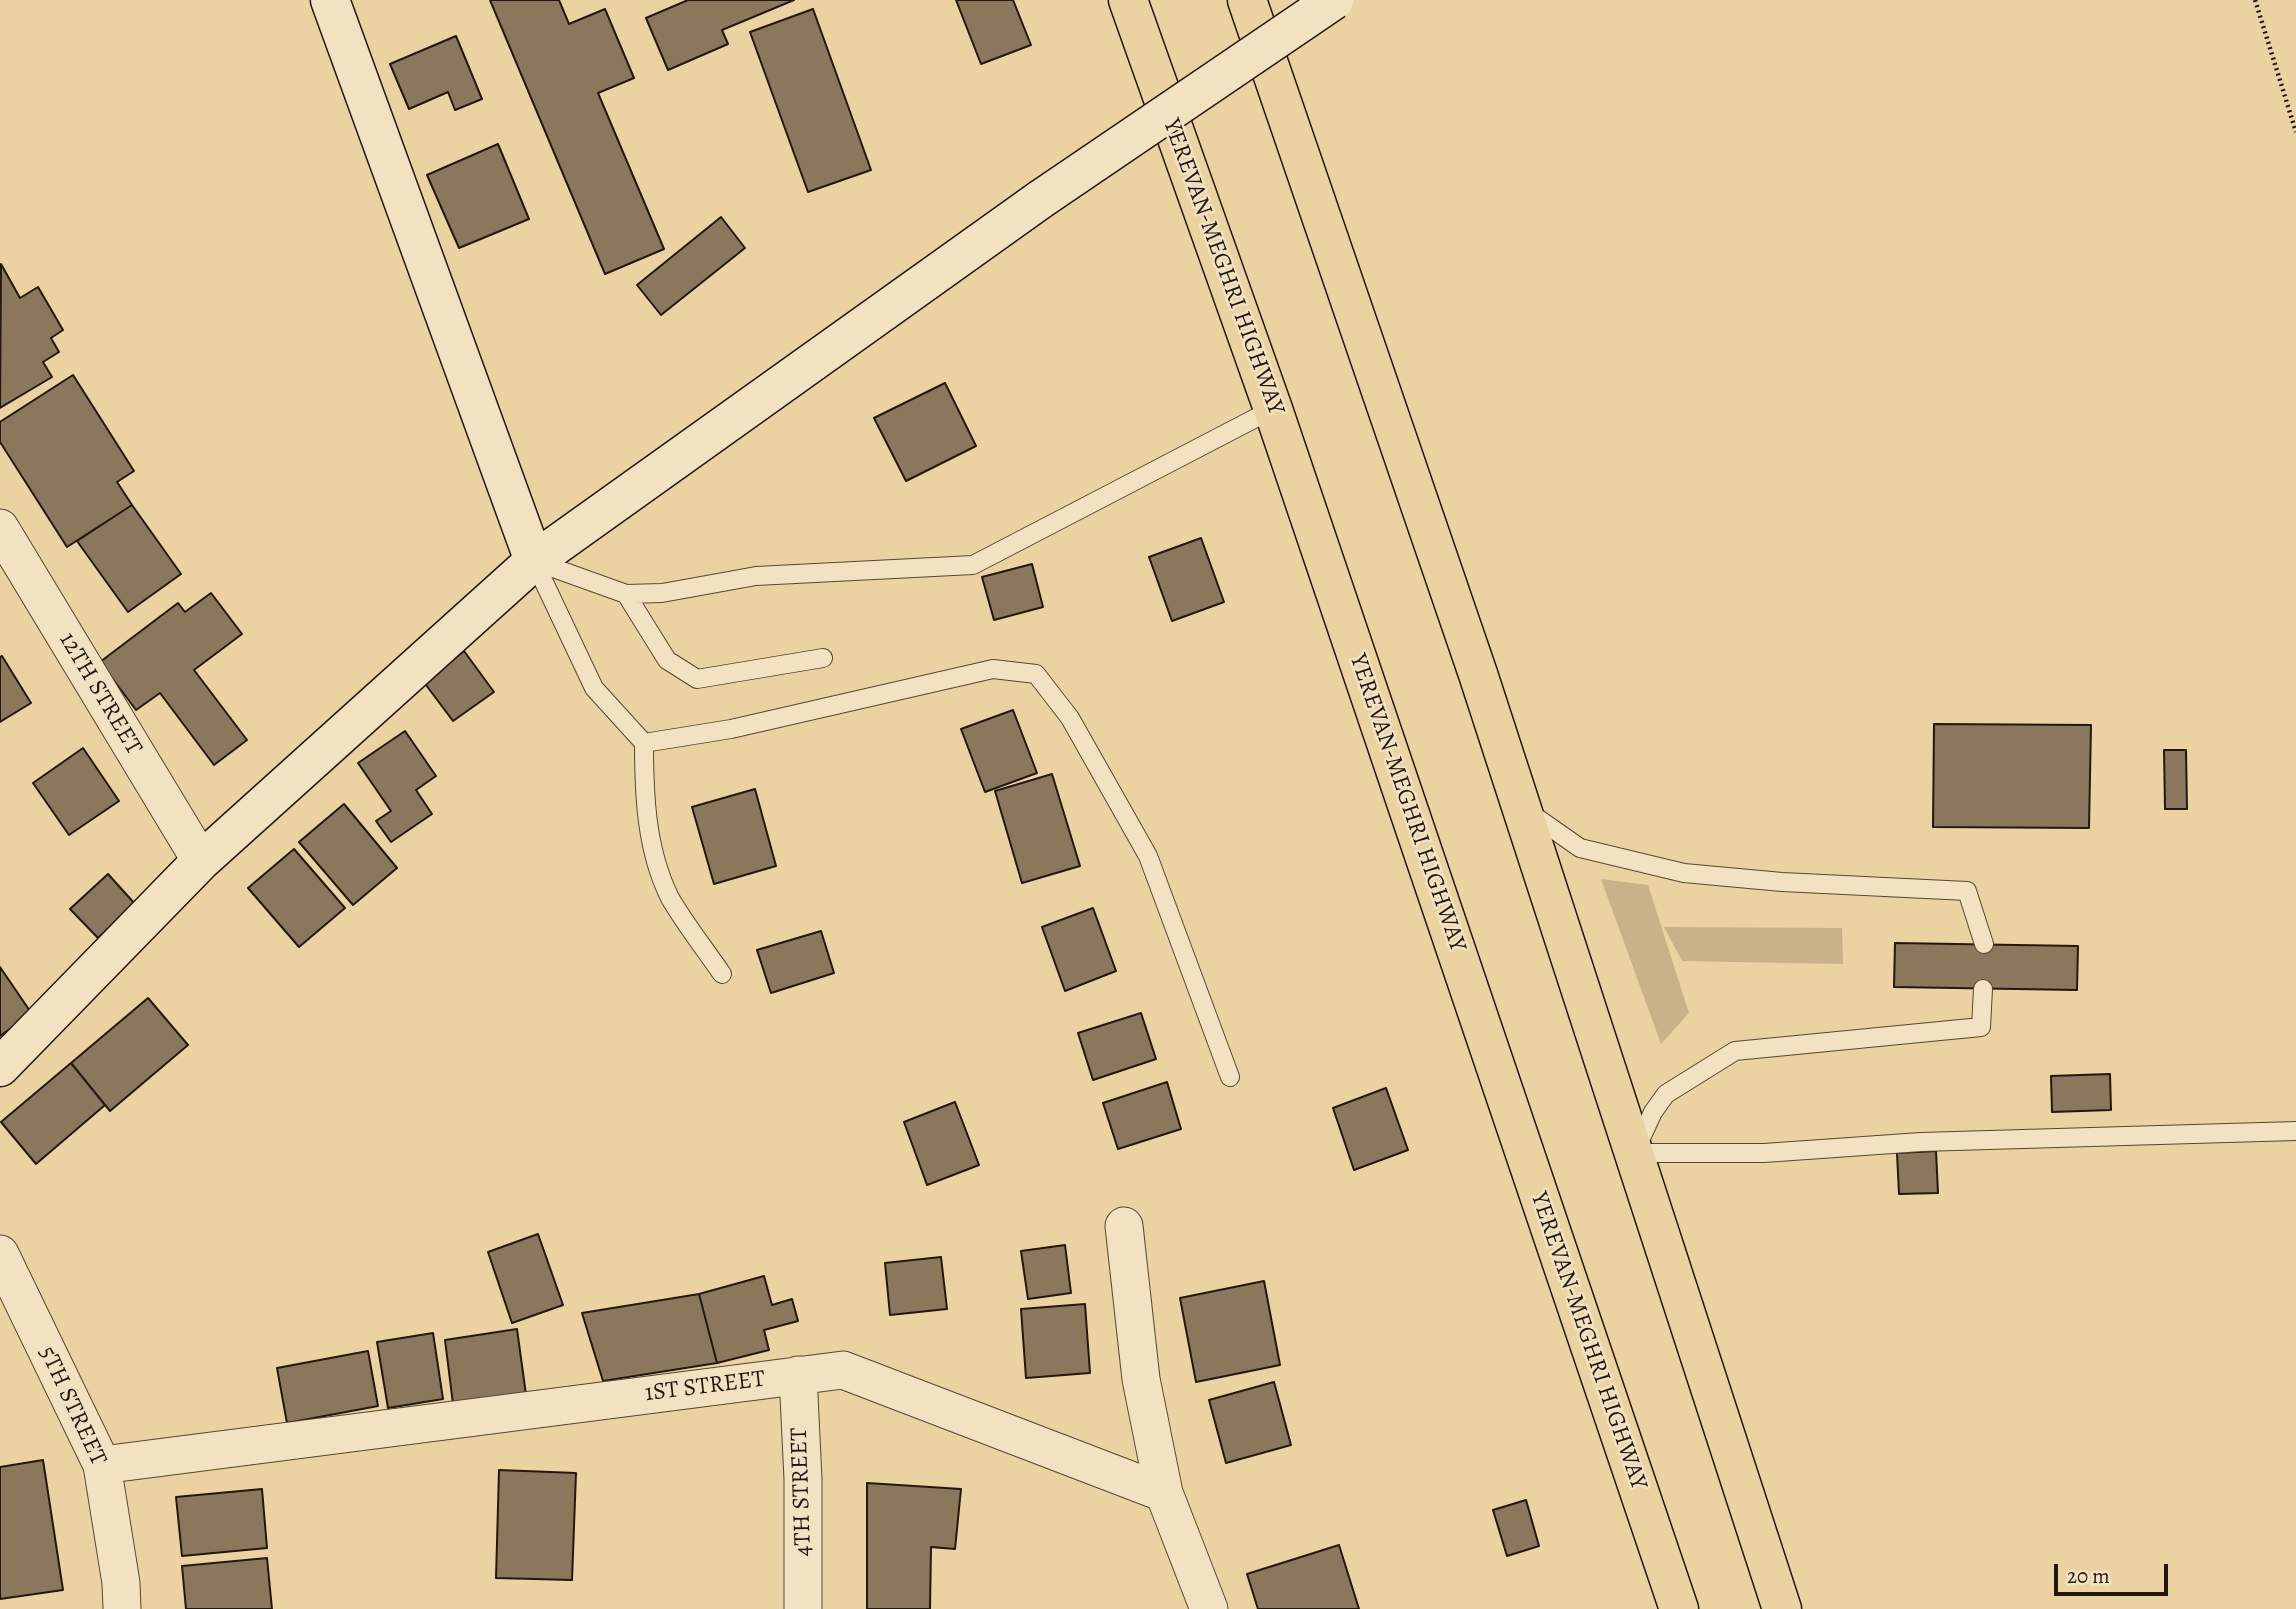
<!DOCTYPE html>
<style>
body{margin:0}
#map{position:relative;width:2296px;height:1609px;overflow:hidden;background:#ebd2a1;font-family:Alegreya,serif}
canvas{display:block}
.scale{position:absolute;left:2054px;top:1564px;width:114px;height:32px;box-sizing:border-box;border:4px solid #231712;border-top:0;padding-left:9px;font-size:21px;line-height:24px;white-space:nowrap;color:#231712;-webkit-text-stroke:5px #f2e2c2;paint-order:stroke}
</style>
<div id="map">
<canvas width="2296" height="1609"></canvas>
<div class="scale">20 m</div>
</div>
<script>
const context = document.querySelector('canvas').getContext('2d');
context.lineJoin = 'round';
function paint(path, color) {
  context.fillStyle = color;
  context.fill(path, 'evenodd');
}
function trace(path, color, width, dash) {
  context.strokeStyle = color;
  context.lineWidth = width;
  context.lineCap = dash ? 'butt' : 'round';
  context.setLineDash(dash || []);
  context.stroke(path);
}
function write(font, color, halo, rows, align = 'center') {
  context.font = font + ' Alegreya,serif';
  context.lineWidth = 5;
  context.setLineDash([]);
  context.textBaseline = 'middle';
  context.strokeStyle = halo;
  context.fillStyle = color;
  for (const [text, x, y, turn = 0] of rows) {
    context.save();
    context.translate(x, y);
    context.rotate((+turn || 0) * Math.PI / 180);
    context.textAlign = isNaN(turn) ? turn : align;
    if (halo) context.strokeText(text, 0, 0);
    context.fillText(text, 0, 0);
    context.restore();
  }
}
paint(new Path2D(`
 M1601,879L1648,885L1689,1013L1661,1044Z
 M1664,927L1842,928L1843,964L1682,961Z`), '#c9b289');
const building = new Path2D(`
 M490,0H559L569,24L605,9L634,78L598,93L664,249L605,274Z
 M688,0H794L722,30L728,44L668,70L646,18Z
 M956,0H1013L1031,45L981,64Z
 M813,9L871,170L808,192L750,32Z
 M456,36L482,99L455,110L448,92L409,109L390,64Z
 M498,144L529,219L459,248L427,175Z
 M721,217L745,248L661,315L637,285Z
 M1,264L20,298L38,287L63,330L51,338L59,352L43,362L52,377L0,408Z
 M73,375L134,471L117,482L132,505L67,547L0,442V422Z
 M945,383L976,446L906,481L874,418Z
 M132,505L181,574L128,612L77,541Z
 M1201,538L1224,602L1172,621L1149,557Z
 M1032,564L1043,607L994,620L982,577Z
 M211,593L242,634L194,670L247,740L214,765L160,693L136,710L100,662L178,603L185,612Z
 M464,651L494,692L453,721L423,681Z
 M2,656L31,703L0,722V657Z
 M1013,710L1037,773L985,792L961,729Z
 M1934,724L2091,725L2089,828L1933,827Z
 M405,731L436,776L416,790L432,814L391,842L376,821L391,811L358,763Z
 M83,748L119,801L69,835L33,783Z
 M2164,750H2186L2187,809H2165Z
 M1052,774L1080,866L1022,883L995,791Z
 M755,789L776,866L714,884L692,807Z
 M344,804L397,868L353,905L299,842Z
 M294,849L345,908L299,947L248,888Z
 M108,874L135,904L98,938L70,909Z
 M1093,908L1116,971L1065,991L1042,927Z
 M821,931L834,973L771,993L757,950Z
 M1895,943L2078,946L2077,990L1894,987Z
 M0,967L32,1014L0,1036Z
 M148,998L188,1045L110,1111L71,1063Z
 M1141,1013L1156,1059L1093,1080L1078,1033Z
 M71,1063L105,1105L36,1164L1,1122Z
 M2110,1074L2111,1110L2052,1112L2051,1076Z
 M1167,1082L1181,1129L1118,1149L1103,1103Z
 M1386,1088L1408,1150L1354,1170L1333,1108Z
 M955,1102L979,1165L927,1185L904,1122Z
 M1936,1151L1938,1193L1899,1194L1897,1153Z
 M538,1234L563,1305L512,1323L488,1252Z
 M1065,1245L1071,1293L1028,1299L1021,1251Z
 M941,1257L947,1309L890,1315L885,1263Z
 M764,1276L772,1305L792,1299L798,1321L764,1330L769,1350L717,1363L699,1294Z
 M1264,1281L1280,1365L1196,1382L1180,1298Z
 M699,1294L717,1363L603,1381L582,1313Z
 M1085,1304L1090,1373L1026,1378L1021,1309Z
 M517,1329L527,1402L454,1412L445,1340Z
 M433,1333L443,1399L388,1408L377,1342Z
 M368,1351L378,1406L287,1423L277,1368Z
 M1274,1382L1291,1445L1226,1463L1209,1400Z
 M43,1460L63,1590L0,1599V1467Z
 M499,1470L576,1473L572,1580L496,1578Z
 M867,1483L961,1489L955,1549L931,1547L930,1609H867Z
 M262,1489L267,1548L182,1556L176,1497Z
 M1526,1500L1539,1546L1507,1556L1493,1510Z
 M1339,1545L1359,1609H1258L1247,1574Z
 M267,1558L272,1609H186L182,1566Z`);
paint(building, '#8b785c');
trace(building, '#231712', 2);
const lane = new Path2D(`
 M534,561L594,688L644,743L731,729L993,669L1036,674L1070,718L1148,856L1230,1077
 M534,561L626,594L662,593L756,576L973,565L1273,409
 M626,594L667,660L697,679L823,658
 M644,743C644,795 646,850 670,898C685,924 705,949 722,974
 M1530,813L1580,848L1684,873L1782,882L1967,891L1984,944
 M1983,989L1981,1027L1735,1051L1666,1094L1653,1112L1634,1153H1764L1921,1142L2296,1131`);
const street = new Path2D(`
 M0,528L201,861
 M1124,1226L1141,1379L1164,1493
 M0,1254L102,1465L121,1583L122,1609
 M798,1375L803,1479V1609
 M102,1465L843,1370L1164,1493L1209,1609`);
const secondary = new Path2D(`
 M330,0L534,561
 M0,1067L201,861L534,561L1041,199`);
const highway = new Path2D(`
 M1128,0L1273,409L1679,1609
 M1247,0L1478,674L1782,1609`);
trace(lane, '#554636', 20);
trace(street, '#554636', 39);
trace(secondary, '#231712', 41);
trace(highway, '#231712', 41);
trace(new Path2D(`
 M2255,0L2296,132`), '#231712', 4.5, [2, 3.5]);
trace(lane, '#f2e2c2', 18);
trace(street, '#f2e2c2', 37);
trace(secondary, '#f2e2c2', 38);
trace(highway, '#ebd2a1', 38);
const secondaryBridge = new Path2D(`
 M1041,199L1334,0`);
trace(secondaryBridge, '#231712', 41, []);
trace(secondaryBridge, '#f2e2c2', 38);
write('24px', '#231712', '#f2e2c2', [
 ["YEREVAN-MEGHRI HIGHWAY",1223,267,70],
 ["12TH STREET",100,694,59],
 ["YEREVAN-MEGHRI HIGHWAY",1407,803,71],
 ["YEREVAN-MEGHRI HIGHWAY",1588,1341,71],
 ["1ST STREET",705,1387,-7],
 ["5TH STREET",72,1406,65],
 ["4TH STREET",802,1492,-92]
]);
</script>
